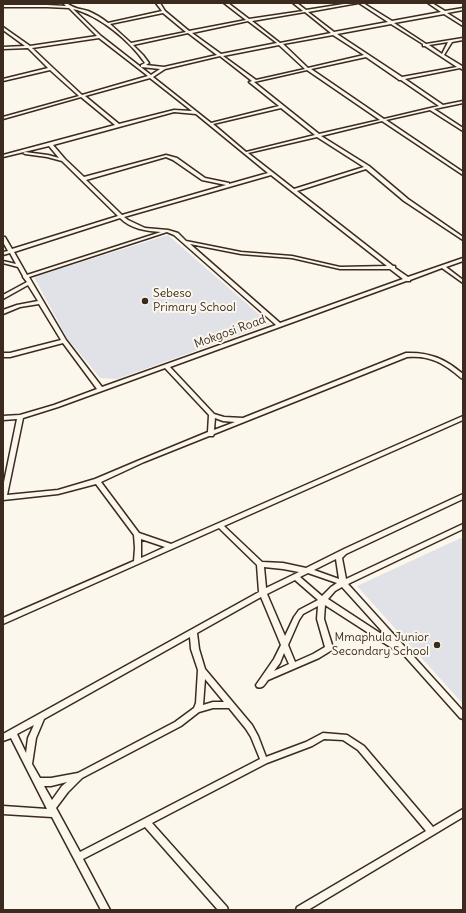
<!DOCTYPE html>
<style>
body{margin:0}
#map{position:relative;width:466px;height:913px;overflow:hidden;background:#fbf7ec;font-family:Delius,sans-serif}
canvas{display:block}
.frame{position:absolute;inset:0;border:4px solid #3b2a1e;pointer-events:none}
</style>
<div id="map">
<canvas width="466" height="913"></canvas>
<div class="frame"></div>
</div>
<script>
const context = document.querySelector('canvas').getContext('2d');
context.lineJoin = 'round';
function paint(path, color) {
  context.fillStyle = color;
  context.fill(path, 'evenodd');
}
function trace(path, color, width, dash) {
  context.strokeStyle = color;
  context.lineWidth = width;
  context.lineCap = dash ? 'butt' : 'round';
  context.setLineDash(dash || []);
  context.stroke(path);
}
function write(font, color, halo, rows, align = 'center') {
  context.font = font + ' Delius,sans-serif';
  context.lineWidth = 4;
  context.setLineDash([]);
  context.textBaseline = 'middle';
  context.strokeStyle = halo;
  context.fillStyle = color;
  for (const [text, x, y, turn = 0] of rows) {
    context.save();
    context.translate(x, y);
    context.rotate((+turn || 0) * Math.PI / 180);
    context.textAlign = isNaN(turn) ? turn : align;
    if (halo) context.strokeText(text, 0, 0);
    context.fillText(text, 0, 0);
    context.restore();
  }
}
paint(new Path2D(`
 M168,235L270,324L117,379L100,378L67,338L34,277Z
 M463,537V704L357,586Z`), '#e1e1e8');
const minor = new Path2D(`
 M63,3H67C72,8 81,9 88,11C95,14 102,18 108,23L162,11L156,3H160L165,11L189,31L246,20L224,3H228L249,19L303,11L293,3H297L306,10L350,3H358L308,12L334,32L388,22L359,3H363L392,21L441,12L428,3H432L445,11L463,8V10L447,13L463,23V26L444,14L394,23L426,44L463,38V40L452,42L444,55L462,66L463,70L460,68L405,79L443,105L463,101V103L434,109L463,128V131L430,110L386,120L463,172V175L382,121L321,136L369,166L408,199L463,237V240L404,201L366,169L297,191L393,266H395V268L408,277L463,258V261L446,267L463,280V283L442,268L410,280V281H406L170,367L214,414L224,417L243,418L406,353C430,352 445,359 463,374V379L461,378C444,363 430,355 407,357L214,434L213,436H209L144,462L101,482L139,533L171,544L463,416V420L224,526L262,562L283,563L306,568L344,549L463,494V499L348,553L346,554L342,558L346,579L463,524V529L348,584L463,711V719L460,718L402,653L398,652L325,605L324,619L333,648L332,650L319,658L268,680C265,684 263,689 257,687L256,685L274,659L281,645L261,597L197,633L199,649L205,669L252,725L258,736L266,757L306,742L323,733L347,735L364,746L433,827L463,809V817L308,910H296L297,907L426,831L358,750L343,740L324,739L312,746L267,763L152,823L227,907L228,910H218L145,827L83,859L110,910H101L52,817L3,814V806L47,809L11,738L3,741V734L259,592L257,565L219,528L3,624V618L134,561L135,548L134,535L96,484L58,494L3,500V487L17,419L3,420V416L20,415L54,405L97,389L63,343L10,357H3V353H10L61,340L39,304L20,307L3,314V310L17,305L38,301L28,285L3,299V295L27,282L23,277V276L18,267L3,263V261L16,264L10,253L3,255V252L8,251L3,242V237H5L12,249L118,216L62,161L47,157L25,154L23,153L25,152L48,155L59,158L49,146L3,157V155L115,125L81,97L3,119V117L79,96L50,70L3,81V79L48,68L28,48L3,49V47L25,46L3,30V27L30,46L97,36L69,8L47,7H3V5H47L66,6ZM73,9C99,15 130,41 145,63L141,65V67L160,69L151,75L101,36ZM305,12L331,33L280,43L252,21ZM163,13L186,32L131,43L110,24ZM248,21L277,43L221,54L192,33ZM391,24L423,44V46H425L457,67L402,77L337,34ZM188,33L217,55L164,67L146,65L149,63L143,55L133,45ZM333,35L364,55L308,68L283,44ZM99,38L148,76L82,95L52,67L32,48ZM448,42L442,54L429,45ZM279,45L305,69L256,80L223,56ZM220,56L252,81L249,82L279,106L211,123L153,77L165,69ZM366,57L398,79L399,80H401L439,106L384,119L311,69ZM307,70L380,120L319,134L254,82ZM150,78L192,111L174,110L119,124L85,96ZM281,108L315,135L246,152L213,124ZM174,112L196,114L268,173L229,184V183L205,178L177,158L166,155L84,177L65,159L53,145ZM317,137L364,167L294,189L248,153ZM166,157L173,160L202,180L226,185L122,215L86,180ZM271,175L387,266L340,267L292,256L241,252L186,241L178,233L168,230L145,228L128,220L124,217ZM120,218C131,229 146,231 161,232L27,275L14,252ZM167,232L174,235L276,325L102,387L66,340L29,277ZM190,244L241,254L292,258L340,269H390L403,279L280,323ZM165,368L209,415L208,432L140,460L95,479L58,490L7,495L23,418L58,407ZM215,418L223,421L235,422L214,430ZM141,539L165,547L141,558ZM336,559L339,579L314,570ZM264,567L283,569L299,572L266,588ZM308,573L337,583L331,587L322,596L300,577ZM295,580L318,600L299,610L294,617L285,636L267,594ZM342,587L389,639L328,599L335,591ZM318,606L317,619L325,647L313,654L295,662L288,645L299,620L303,614ZM190,637L191,649L198,670L196,703L194,708L175,722L78,773L51,778H40L32,764L36,738L44,719ZM284,653L289,664L274,671L280,663ZM205,679L224,702H213L203,705ZM213,708H229L246,729L251,737L260,759L80,852L56,808L68,792L82,778L181,726L199,712ZM34,725L28,738L26,753L17,734ZM67,782L62,786L52,800L44,786H51Z`);
trace(minor, '#3b2a1e', 3);
paint(minor, '#fbf7ec');
for (const [x, y, r, color] of [
 [145,301,4,"#3b2a1e"],
 [437,645,4,"#3b2a1e"]
]) {
  const dot = new Path2D();
  dot.arc(x, y, r, 0, 2 * Math.PI);
  context.fillStyle = color;
  context.fill(dot);
  trace(dot, '#fbf7ec', 1.5);
}
write('12px', '#3b2a1e', '#fbf7ec', [
 ["Sebeso",153,294],
 ["Primary School",153,308],
 ["Mmaphula Junior",429,638,"right"],
 ["Secondary School",429,652,"right"]
], 'left');
write('12px', '#3b2a1e', '#fbf7ec', [
 ["Mokgosi Road",230,332,-20]
]);
</script>
